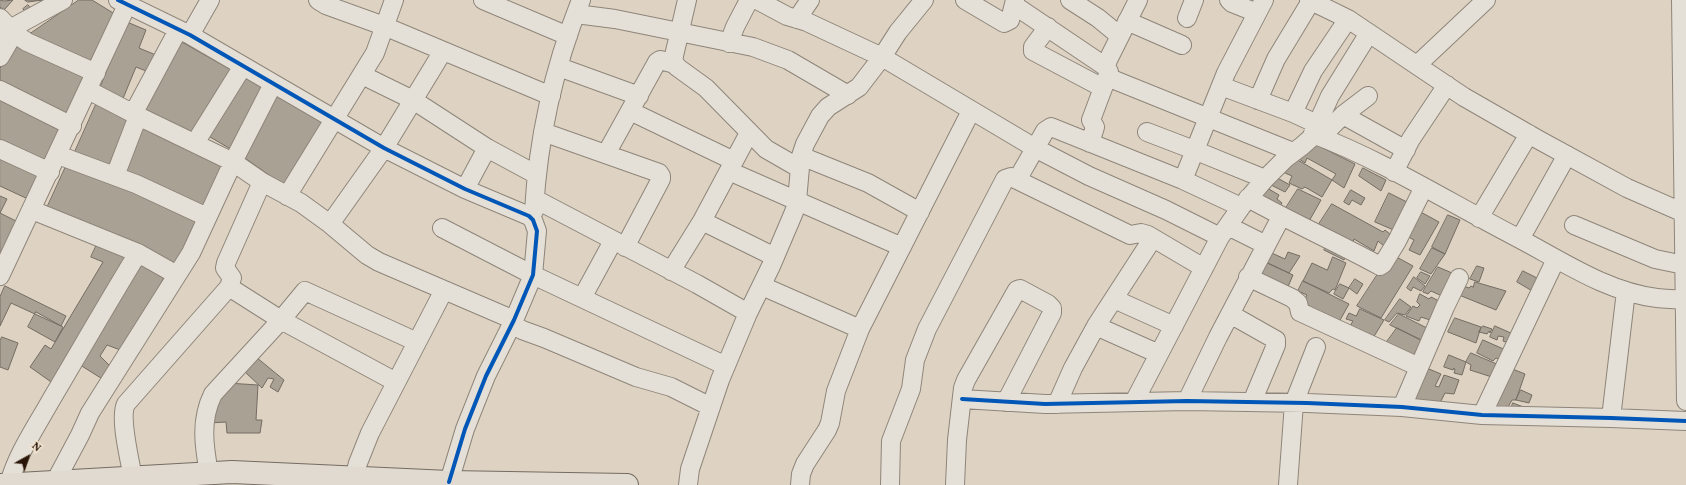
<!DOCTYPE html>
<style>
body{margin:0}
#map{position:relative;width:1686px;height:485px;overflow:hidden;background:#ded3c2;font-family:Vollkorn,serif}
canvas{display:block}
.north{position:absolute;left:8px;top:437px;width:40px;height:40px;-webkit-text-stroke:3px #f1e4d0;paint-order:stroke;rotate:40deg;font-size:11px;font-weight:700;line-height:16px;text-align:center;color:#291508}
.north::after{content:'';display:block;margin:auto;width:14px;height:18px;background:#291508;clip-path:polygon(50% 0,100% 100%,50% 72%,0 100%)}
</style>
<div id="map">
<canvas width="1686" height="485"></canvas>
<div class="north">N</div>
</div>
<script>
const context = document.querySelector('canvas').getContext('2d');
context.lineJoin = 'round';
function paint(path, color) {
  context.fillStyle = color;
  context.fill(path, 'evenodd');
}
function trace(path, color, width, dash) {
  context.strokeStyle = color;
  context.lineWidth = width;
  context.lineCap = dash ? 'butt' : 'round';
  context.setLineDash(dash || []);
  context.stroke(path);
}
const building = new Path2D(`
 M0,0L4,1L13,0L4,10L0,7Z
 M25,0H43L28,2Z
 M79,0H92L118,16L95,67L30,34Z
 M28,5L33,11L27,13L23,9Z
 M127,22L146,30L139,48L163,58L151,73L136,67L122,101L99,91Z
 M15,38L89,74L68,117L0,84V69Z
 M180,41L233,71L194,141L141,111Z
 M245,77L269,91L234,151L210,137Z
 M0,92L65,126L45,167L0,147Z
 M276,95L327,124L286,187L242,156Z
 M98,100L136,117L113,171L74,154Z
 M144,125L228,163L206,212L121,174Z
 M1311,142L1355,164L1344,188L1332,180L1336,174L1307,158L1305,163L1298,158L1299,154L1305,155Z
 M0,155L40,172L30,200L0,186Z
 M1291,156L1332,180L1322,197L1305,187L1302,189L1289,183L1292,176L1285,173Z
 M68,162L198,223L176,270L46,210Z
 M1363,168L1386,180L1381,191L1359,176Z
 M1272,175L1290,185L1285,192L1271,185L1269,189L1262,185Z
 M1262,185L1279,195L1277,199L1282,203L1279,208L1256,195Z
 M1298,189L1321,200L1308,223L1284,211Z
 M1351,190L1365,198L1361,205L1352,200L1349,205L1344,202Z
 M1389,193L1409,203L1396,231L1375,222Z
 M0,196L7,199L0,213L16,221L0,259Z
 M1332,204L1383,232L1385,230L1390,234L1385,247L1378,241L1374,251L1354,239L1353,242L1319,224Z
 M1417,210L1439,222L1420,255L1409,250L1414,240L1403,234Z
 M1448,215L1460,220L1445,254L1432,247Z
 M100,238L129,252L54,384L30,367L45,345L51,349L103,262L91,257Z
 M1330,240L1348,251L1344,260L1324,250Z
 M1432,248L1445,254L1431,274L1420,269Z
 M1265,250L1285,259L1288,252L1300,256L1289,273L1261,260Z
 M1391,254L1413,266L1381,318L1357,306Z
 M140,257L167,272L123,351L107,345L100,356L111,367L104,380L77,363Z
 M1333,257L1346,263L1335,290L1333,289L1329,293L1303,281L1312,263L1327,270Z
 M1261,260L1293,275L1287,289L1255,275Z
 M1477,266L1484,268L1479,282L1470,279Z
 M1438,267L1452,273L1442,296L1431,291L1428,294L1423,292Z
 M1523,271L1539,279L1534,292L1517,282Z
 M1421,272L1430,276L1425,284L1417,278Z
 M1414,277L1425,286L1421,291L1413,287L1411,291L1407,288Z
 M1355,279L1363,284L1357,294L1349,288Z
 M1303,281L1349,304L1339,322L1303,303L1307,295L1298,291Z
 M1475,282L1506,291L1496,310L1459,295L1463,286L1469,288L1471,286L1473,287Z
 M1340,284L1349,288L1343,299L1334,294Z
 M5,286L66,316L61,326L11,303L0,326V297Z
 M1420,294L1429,299L1431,297L1441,302L1430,320L1421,317L1419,321L1406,316L1413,306L1417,308L1420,305L1417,302Z
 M1400,299L1411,307L1405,315L1397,313L1389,322L1385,320Z
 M1360,309L1384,320L1373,338L1350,326L1353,321L1346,319L1349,313L1356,316Z
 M36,312L63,327L55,342L28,327Z
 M1399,314L1427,328L1423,341L1390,325Z
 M1455,318L1481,327L1476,343L1448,332Z
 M1483,326L1492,329L1490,333L1489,331L1487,334L1479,332Z
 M1495,326L1513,334L1508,343L1503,341L1504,337L1498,336L1497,340L1490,337Z
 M1397,328L1423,341L1414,358L1386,343Z
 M2,337L18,343L8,370L0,367V341Z
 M1483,340L1508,351L1503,360L1496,358L1493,361L1477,353Z
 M1471,353L1499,365L1495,378L1470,370L1471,365L1466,362Z
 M1449,355L1466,362L1462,375L1454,373L1455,370L1454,368L1453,370L1444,367Z
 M256,357L284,380L278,392L270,387L274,379L268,378L262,388L244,371Z
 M1424,367L1441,374L1435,386L1439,387L1444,375L1459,380L1454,394L1445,393L1439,405L1411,402Z
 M1510,368L1525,374L1516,400H1512L1508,407L1506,406L1503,409H1490Z
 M227,383L258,385L256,420H262L260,433H227L226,422L210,423L218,390Z
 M1521,390L1532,395L1529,403L1516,400Z
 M1513,403L1526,408L1510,412Z`);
paint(building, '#aaa195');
trace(building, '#746c62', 1);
const minor = new Path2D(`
 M118,0L190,35L384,148L465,189L529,216L533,220L537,231L533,275L514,320L486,376L465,429L449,482
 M318,0L326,5L384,26L551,96
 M483,0L568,36
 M687,0L673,60L677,67L706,88L766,149L799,168
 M757,0L787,16L807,22L882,57L1035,148L1089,176L1166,210L1220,237
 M965,0L1004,23L1010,20L1015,0
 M1070,0L1098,18L1120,36
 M1229,0L1232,3L1257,13
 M1309,0L1348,19L1464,97L1539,140L1627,188L1684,213
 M1681,0L1686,401
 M1014,5L1106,67
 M576,14L615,19L753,47L788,60L848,95
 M0,18L14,33L27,42L96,73
 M1187,18L1194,0
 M797,19L810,0
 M1127,21L1182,45
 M1048,27L1033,47V51L1103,88
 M0,32L10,29L63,0
 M190,35L210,0
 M729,43L735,27L749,0
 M0,57L14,33
 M1417,65L1486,0
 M559,67L639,96
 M362,75L413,100L487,148L537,175
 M1107,77L1293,152
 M1221,86L1293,113L1317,124
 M0,90L72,126
 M88,90L138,116L233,162L262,182L301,203L330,224L367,255L379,262L514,320L516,326L522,330L544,338L636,377L671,387L711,407
 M1258,100L1276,59L1311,1
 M630,111L734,161
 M1293,113L1313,71L1348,19
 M133,114L178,30
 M1343,115L1406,150
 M543,132L659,173L661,176V179L625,247
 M1147,132L1194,150L1265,179
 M1313,134C1384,161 1450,203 1518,238C1562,261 1607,292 1657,298C1666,299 1675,299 1684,300
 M1321,137L1343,115L1368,96
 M195,143L243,66
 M1090,143L1095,127L1091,120L1109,72L1106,67L1108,60L1138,0
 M0,149L50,172
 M606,154L657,62L660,60L675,64
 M58,155L136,184L207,217
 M801,156L868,183L920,212
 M729,171L902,247
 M1394,172L1411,139L1447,85
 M115,176L138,116
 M1017,180L1045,131L1051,127L1183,180L1241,207
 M1183,180L1226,73L1264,0
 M465,189L487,148
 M287,196L375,53L394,0
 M1248,198C1291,222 1336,242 1380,266L1383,264L1397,241L1424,187
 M535,199L697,284L748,313
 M32,210L138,253L177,275
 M534,211C538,139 554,67 581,0
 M1479,218L1529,134
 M702,221L775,257
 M330,224L384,148L443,51
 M1574,225L1655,259L1684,265
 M1228,226L1266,245
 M442,228L533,275L726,366
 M1520,239L1567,155
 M671,271L702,221L749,133
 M0,276L127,5
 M1248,277L1292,298L1298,303L1300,312L1419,367
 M762,286L860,329
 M229,287L281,320L396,382
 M582,298L613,241
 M1114,299L1174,326
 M1230,314L1276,340V345L1252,402
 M1096,326L1159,354
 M962,399L1045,404L1187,401L1307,403L1402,407L1482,415L1611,418L1686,421
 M1187,401L1218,337L1281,217
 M1134,402L1220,237L1241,207L1265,179L1286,158L1302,146L1311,138L1330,96L1369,33
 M1057,404L1073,368L1096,326L1153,238
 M1402,407L1445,307L1459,278
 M1482,415L1556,259
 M1611,418L1626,291
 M209,473C204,446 200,420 213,394L281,320L305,291L417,342
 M133,478C130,461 119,417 126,404L229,287L232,278L225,268L226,263L262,182
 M354,478L358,463L370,433L444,290
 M55,482L80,435L90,413L191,253L233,162L273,84
 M9,484C17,454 36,427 51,400C80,351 108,302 138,253
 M688,485L690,469L720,380L748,313L771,266L794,212L797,201L801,156L805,144L820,116L828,107L859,87L882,57L898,32L924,0
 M800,485L801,474L805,464L827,430L830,423L836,391L860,329L971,111
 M890,485L891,441L911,389L915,360L927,329L1005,179L1011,177L1130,235L1141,233L1148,235L1204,268
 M955,485L957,440L963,388L966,380L1017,290L1020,289L1048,304L1052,308V313L1006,402
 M1288,485L1294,403L1316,347`);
const major = new Path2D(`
 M0,485L232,472L449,482L627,485`);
trace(minor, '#8e857a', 20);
trace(major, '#746c62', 24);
trace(minor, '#e5e0d7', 18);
trace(major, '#e1dad0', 22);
trace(new Path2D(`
 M118,0L190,35L384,148L465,189L529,216L533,220L537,231L533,275L514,320L486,376L465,429L449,482
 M962,399L1045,404L1187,401L1307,403L1402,407L1482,415L1611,418L1686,421`), '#0057b8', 4);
</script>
